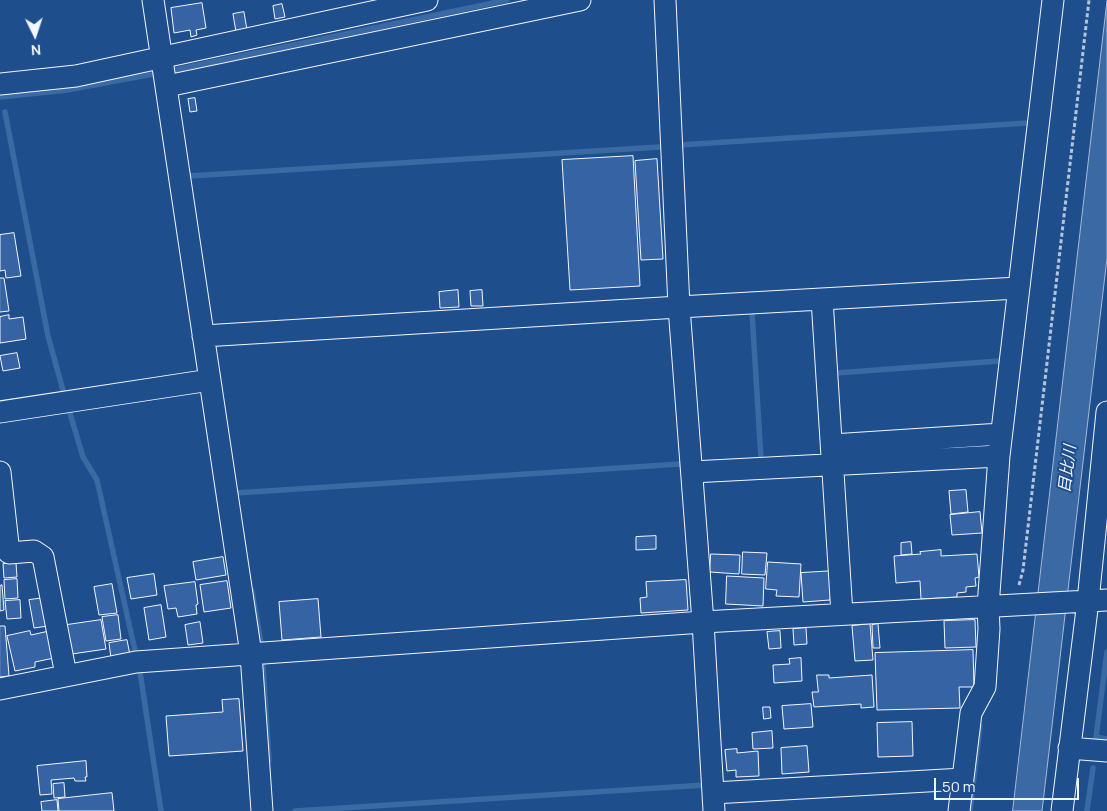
<!DOCTYPE html>
<meta charset="utf-8">
<style>
body{margin:0}
#map{position:relative;width:1107px;height:811px;overflow:hidden;background:#1f4e8c;font-family:Manrope,sans-serif}
canvas{display:block}
.north{position:absolute;left:10px;top:10px;width:50px;height:50px;-webkit-text-stroke:4px #1f4e8c;paint-order:stroke;rotate:176deg;font-size:14px;font-weight:700;line-height:20px;text-align:center;color:#f2f6ff}
.north::after{content:'';display:block;margin:auto;width:18px;height:22px;background:#f2f6ff;clip-path:polygon(50% 0,100% 100%,50% 72%,0 100%)}
.scale{position:absolute;left:934px;top:778px;width:145px;height:22px;box-sizing:border-box;border:2px solid #f2f6ff;border-top:0;padding-left:6px;font-size:15px;line-height:18px;white-space:nowrap;color:#f2f6ff;-webkit-text-stroke:4px #1f4e8c;paint-order:stroke}
</style>
<div id="map">
<canvas width="1107" height="811"></canvas>
<div class="north">N</div>
<div class="scale">50 m</div>
</div>
<script>
const context = document.querySelector('canvas').getContext('2d');
context.lineJoin = 'round';
function paint(path, color) {
  context.fillStyle = color;
  context.fill(path, 'evenodd');
}
function trace(path, color, width, dash) {
  context.strokeStyle = color;
  context.lineWidth = width;
  context.lineCap = dash ? 'butt' : 'round';
  context.setLineDash(dash || []);
  context.stroke(path);
}
function write(font, color, halo, rows, align = 'center') {
  context.font = font + ' Manrope,"Noto Sans JP",sans-serif';
  context.lineWidth = 4;
  context.setLineDash([]);
  context.textBaseline = 'middle';
  context.strokeStyle = halo;
  context.fillStyle = color;
  for (const [text, x, y, turn = 0] of rows) {
    context.save();
    context.translate(x, y);
    context.rotate((+turn || 0) * Math.PI / 180);
    context.textAlign = isNaN(turn) ? turn : align;
    if (halo) context.strokeText(text, 0, 0);
    context.fillText(text, 0, 0);
    context.restore();
  }
}
const water = new Path2D(`
 M1107,1V258L1042,811H1013Z`);
paint(water, '#3b69a3');
trace(water, '#a8bbd7', 1);
trace(new Path2D(`
 M175,70L507,0
 M0,97L67,90L153,74
 M5,112L48,336L64,394
 M679,145L1028,123
 M189,176L660,147
 M752,312L761,459
 M836,373L999,361
 M69,410L83,457L97,480L136,655
 M236,493L680,464
 M252,591L261,643
 M1107,652L1096,737L1107,739
 M263,666L269,761
 M140,672L161,811
 M295,811L705,785
 M970,811L980,726
 M1087,811L1093,768`), '#3b69a3', 5.5);
const building = new Path2D(`
 M202,3L206,28L196,30L197,35L191,37L190,30L174,33L171,8Z
 M282,4L285,17L275,19L273,6Z
 M244,12L247,30L236,32L233,14Z
 M195,98L197,111L190,112L188,99Z
 M633,156L640,286L570,290L562,160Z
 M657,159L663,259L641,260L635,161Z
 M14,233L21,276L6,278L5,270L0,271V235Z
 M0,278H4L9,311L0,312Z
 M458,290L459,307L440,308L439,292Z
 M482,290L483,306H471L470,291Z
 M9,315V319L23,317L26,339L0,343V317Z
 M17,353L20,368L3,371L0,356Z
 M966,490L968,512L951,514L949,491Z
 M980,512L982,533L952,535L950,515Z
 M656,536V549L636,550V537Z
 M911,542L912,554L901,555V543Z
 M941,550V556L977,554L979,577L975,578L976,586L966,587V592L957,593V597L921,599L920,581L896,583L894,556L921,554L920,552Z
 M743,552L767,553L765,575L742,574Z
 M711,554L740,555L739,574L710,572Z
 M223,557L226,575L196,580L193,562Z
 M768,562L801,564L799,597L776,596L777,590L766,589Z
 M16,563L17,577L4,578L3,564Z
 M834,571L830,600L803,602L801,573Z
 M154,574L157,595L131,599L127,578Z
 M727,576L764,578L763,606L726,604Z
 M17,579L18,598L5,599L4,580Z
 M686,580L688,610L641,613L640,598L647,597L646,582Z
 M227,581L231,608L204,612L200,585Z
 M195,582L198,604L196,605L197,614L178,617L176,608L168,609L164,586Z
 M112,584L117,613L99,615L94,587Z
 M2,585L4,610L0,611V586Z
 M44,598L48,626L34,628L29,600Z
 M318,599L321,637L282,640L279,602Z
 M20,600L21,618L7,619L5,601Z
 M161,605L166,637L149,640L144,608Z
 M118,615L121,639L106,641L102,617Z
 M101,620L106,649L65,655L60,626Z
 M975,620L976,647L945,648L944,621Z
 M200,622L203,643L188,645L185,625Z
 M870,624L873,660L855,661L852,626Z
 M878,624L880,648H873L872,625Z
 M0,626H5L9,676L0,677Z
 M806,628L807,644L794,645L793,629Z
 M30,631L31,635L49,631L54,658L35,662V667L15,671L7,636Z
 M780,631L781,648L769,649L767,632Z
 M127,640L130,655L111,658L109,643Z
 M973,650L974,687H959L960,708L877,710L875,653Z
 M801,658L802,681L774,683L773,665L790,664L789,659Z
 M817,675H829V678L872,675L874,707L861,708V704L814,707L812,692H818Z
 M239,699L243,751L169,756L166,716L223,712L222,700Z
 M811,704L813,727L784,729L782,706Z
 M763,707H770L771,718L764,719Z
 M912,722L913,756L878,757L877,723Z
 M772,731L773,748L753,749L752,733Z
 M807,746L809,772L782,774L781,748Z
 M737,749V753L758,751L759,776L736,777V770L727,771L725,750Z
 M86,761L87,777H85L86,781H75L74,778L51,780L52,794L40,795L37,766Z
 M64,783L65,797L54,798L53,784Z
 M112,793L114,811H59L58,799Z
 M57,800L58,811H42L41,802Z`);
paint(building, '#3563a3');
trace(building, '#f2f6ff', 1);
const minor = new Path2D(`
 M153,0L251,654L262,811
 M665,0L679,307L703,622L714,811
 M0,84L76,76L427,0
 M167,86L580,0
 M822,299L842,614
 M203,336L679,307L1018,288
 M0,412L210,380
 M832,445L1001,434
 M0,472L9,553L34,551L43,557L66,675
 M692,472L999,456
 M0,689L136,662L703,622L1107,600
 M1069,748L1107,751
 M713,793L963,779
 M959,811L971,713L985,687L989,629L988,607L999,456L1053,0
 M1062,811L1088,601L1107,412`);
trace(minor, '#f2f6ff', 23);
trace(new Path2D(`
 M1019,585L1023,570L1089,0`), '#b3c4dc', 3, [4, 2.5]);
trace(minor, '#1f4e8c', 21);
write('italic 16px', '#f2f6ff', '#1f4e8c', [
 ["目比川",1068,469,-83]
]);
</script>
